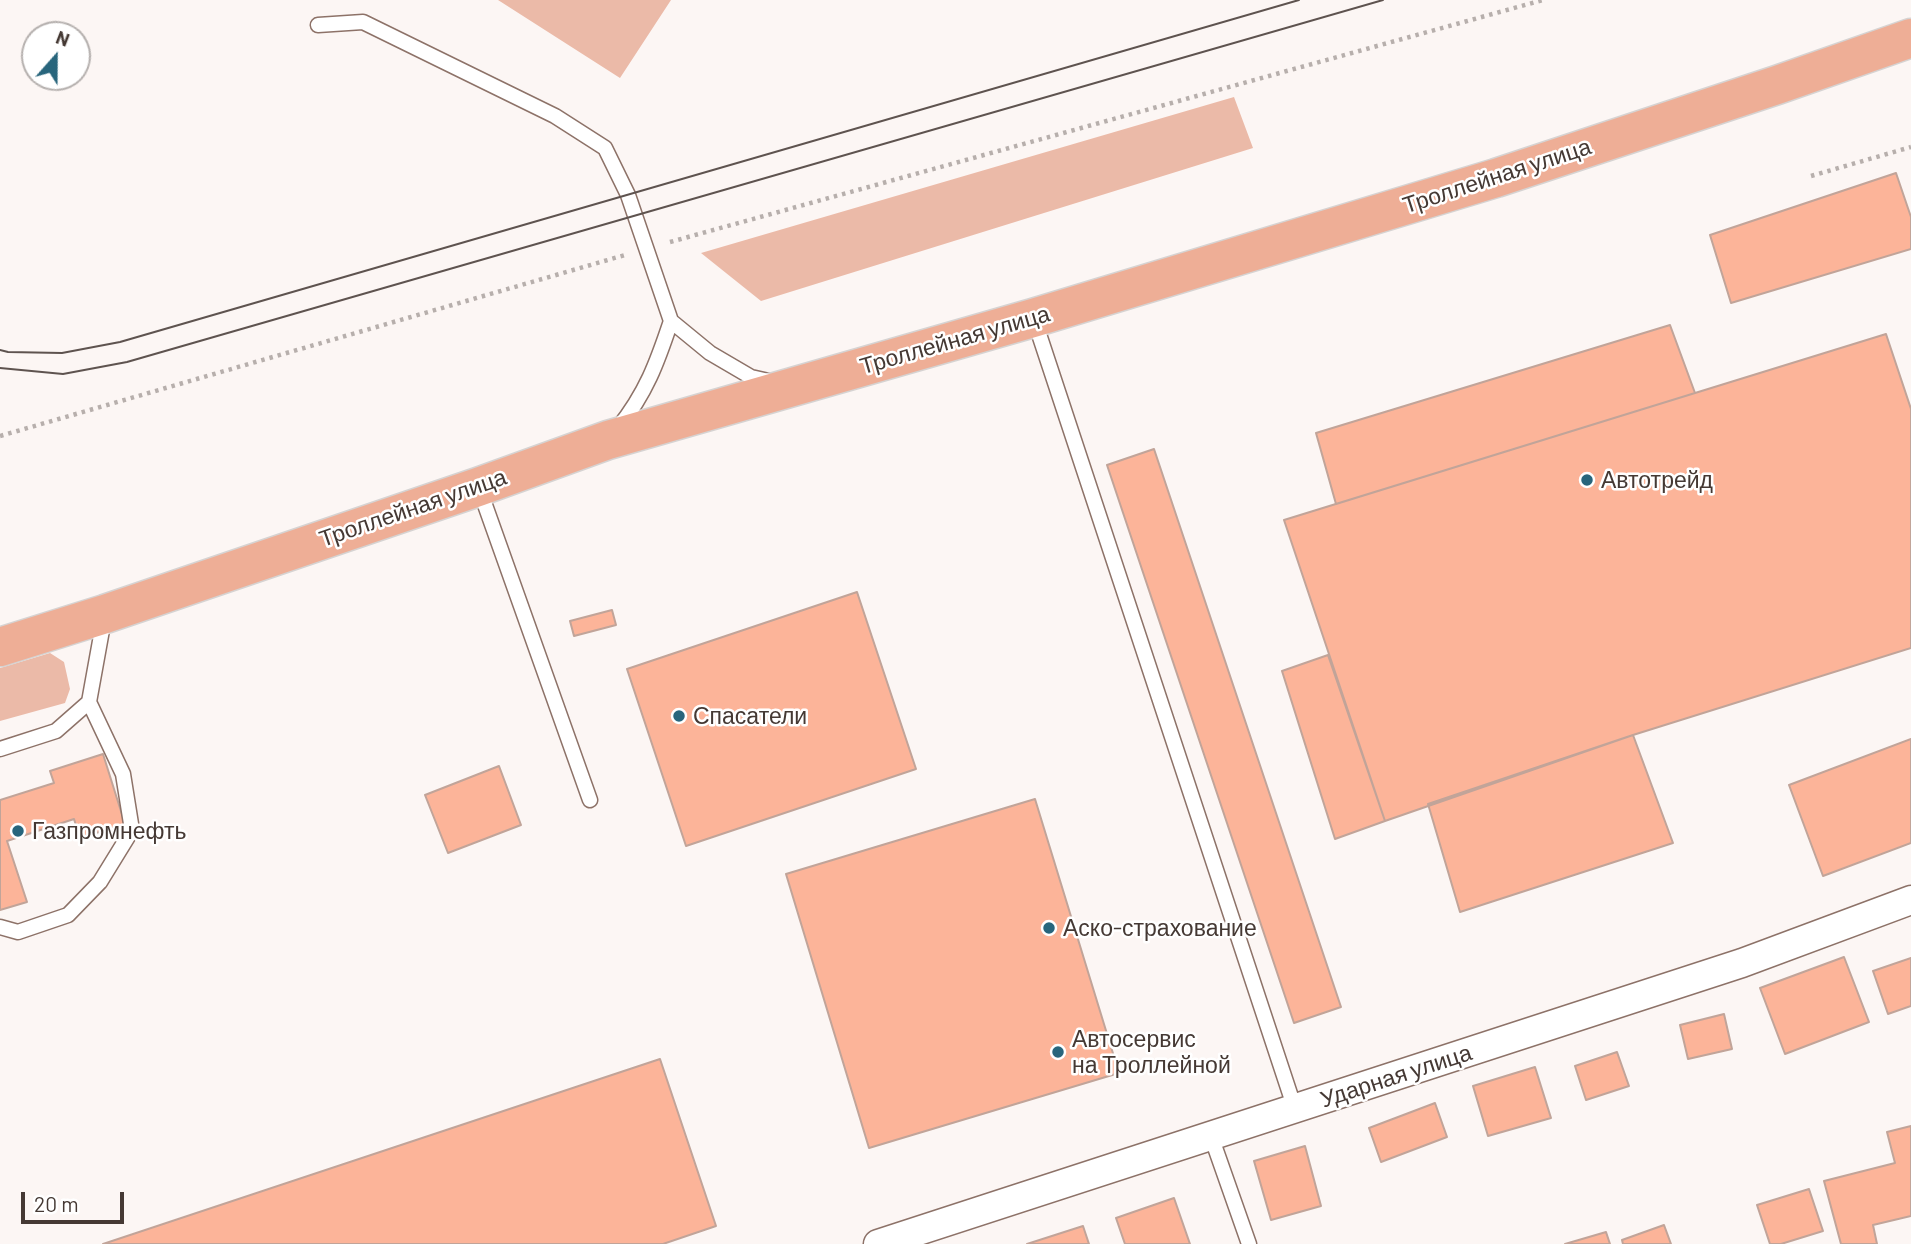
<!DOCTYPE html>
<meta charset="utf-8">
<style>
body{margin:0}
#map{position:relative;width:1911px;height:1244px;overflow:hidden;background:#fcf6f4;font-family:Barlow,sans-serif}
canvas{display:block}
.north{position:absolute;left:21px;top:21px;width:70px;height:70px;box-sizing:border-box;background:#fff;border:2px solid #b5b0ae;border-radius:50%;rotate:21deg;font-size:19px;font-weight:700;line-height:28px;text-align:center;color:#453934}
.north::after{content:'';display:block;margin:auto;width:24px;height:32px;background:#28657c;clip-path:polygon(50% 0,100% 100%,50% 72%,0 100%)}
.scale{position:absolute;left:21px;top:1192px;width:103px;height:32px;box-sizing:border-box;border:4px solid #453934;border-top:0;padding-left:9px;font-size:21px;line-height:24px;white-space:nowrap;color:#453934;-webkit-text-stroke:5px #fff;paint-order:stroke}
</style>
<div id="map">
<canvas width="1911" height="1244"></canvas>
<div class="north">N</div>
<div class="scale">20 m</div>
</div>
<script>
const context = document.querySelector('canvas').getContext('2d');
context.lineJoin = 'round';
function paint(path, color) {
  context.fillStyle = color;
  context.fill(path, 'evenodd');
}
function trace(path, color, width, dash) {
  context.strokeStyle = color;
  context.lineWidth = width;
  context.lineCap = dash ? 'butt' : 'round';
  context.setLineDash(dash || []);
  context.stroke(path);
}
function write(font, color, halo, rows, align = 'center') {
  context.font = font + ' Barlow,sans-serif';
  context.lineWidth = 5;
  context.setLineDash([]);
  context.textBaseline = 'middle';
  context.strokeStyle = halo;
  context.fillStyle = color;
  for (const [text, x, y, turn = 0] of rows) {
    context.save();
    context.translate(x, y);
    context.rotate((+turn || 0) * Math.PI / 180);
    context.textAlign = isNaN(turn) ? turn : align;
    if (halo) context.strokeText(text, 0, 0);
    context.fillText(text, 0, 0);
    context.restore();
  }
}
paint(new Path2D(`
 M498,0H671L620,78Z
 M1234,97L1253,148L761,301L701,253Z
 M50,653L64,662L70,689L65,703L0,721V668Z`), '#ebbaa8');
const building = new Path2D(`
 M1896,173L1911,217V249L1731,303L1710,235Z
 M1670,325L1695,393L1336,504L1316,433Z
 M1886,334L1911,409V648L1633,735L1385,821L1284,520Z
 M1154,449L1341,1007L1294,1023L1107,465Z
 M857,592L916,769L686,846L627,669Z
 M612,610L616,625L574,636L570,621Z
 M1328,655L1385,821L1335,839L1282,671Z
 M1633,735L1673,843L1460,912L1428,804Z
 M1911,739V843L1823,876L1789,785Z
 M103,754L125,824L80,838L74,819L7,841L27,902L0,910V800L54,783L50,771Z
 M499,766L521,825L448,853L425,795Z
 M1035,799L1119,1073L869,1148L786,874Z
 M1844,957L1869,1022L1785,1054L1760,988Z
 M1911,958V1006L1888,1014L1873,971Z
 M1724,1014L1732,1049L1688,1059L1680,1025Z
 M1617,1052L1629,1086L1586,1100L1575,1066Z
 M660,1059L716,1226L663,1244H103Z
 M1535,1067L1551,1118L1488,1136L1473,1086Z
 M1435,1103L1447,1137L1381,1162L1369,1128Z
 M1911,1126V1216L1873,1225L1877,1244H1841L1824,1181L1895,1163L1887,1132Z
 M1305,1146L1321,1206L1271,1220L1254,1161Z
 M1809,1189L1823,1231L1781,1244H1770L1757,1205Z
 M1174,1198L1190,1244H1125L1116,1218Z
 M1664,1225L1671,1244H1623L1622,1240Z
 M1083,1226L1089,1244H1027Z
 M1606,1232L1610,1244H1565Z`);
paint(building, '#fcb499');
trace(building, '#c1a499', 2);
const lane = new Path2D(`
 M318,25L363,22L555,116L605,148L628,195L671,321L710,353L751,377L773,382
 M1034,319L1295,1109
 M618,428C646,393 657,363 671,321
 M479,488L590,800
 M0,749L56,731L89,702L104,619
 M0,927L18,932L68,915L100,882L132,830L123,774L89,702
 M1211,1136L1249,1244`);
const street = new Path2D(`
 M878,1244L1742,963L1911,900`);
const primary = new Path2D(`
 M0,647L105,614L478,487L608,440L1033,318L1496,178L1777,85L1911,38`);
trace(lane, '#8d7268', 17);
trace(street, '#8d7268', 31);
trace(primary, '#d6d3d2', 41);
trace(new Path2D(`
 M1811,176L1911,147
 M670,242L1543,0
 M0,436L625,255`), '#b7afac', 4.5, [3.5, 5]);
trace(lane, '#fff', 14);
trace(street, '#fff', 28);
trace(primary, '#eeae96', 38);
trace(new Path2D(`
 M0,350L8,352L62,353L120,342L1299,0
 M0,368L63,374L127,362L1383,0`), '#5e534f', 2);
for (const [x, y, r, color] of [
 [1587,480,7,"#28657c"],
 [679,716,7,"#28657c"],
 [18,831,7,"#28657c"],
 [1049,928,7,"#28657c"],
 [1058,1052,7,"#28657c"]
]) {
  const dot = new Path2D();
  dot.arc(x, y, r, 0, 2 * Math.PI);
  context.fillStyle = color;
  context.fill(dot);
  trace(dot, '#fff', 2.5);
}
write('23px', '#453934', '#fff', [
 ["Троллейная улица",1497,176,-18],
 ["Троллейная улица",955,340,-16],
 ["Троллейная улица",413,508,-19],
 ["Ударная улица",1396,1076,-18]
]);
write('23px', '#453934', '#fff', [
 ["Автотрейд",1601,480],
 ["Спасатели",693,716],
 ["Газпромнефть",32,831],
 ["Аско-страхование",1063,928],
 ["Автосервис",1072,1039],
 ["на Троллейной",1072,1065]
], 'left');
</script>
